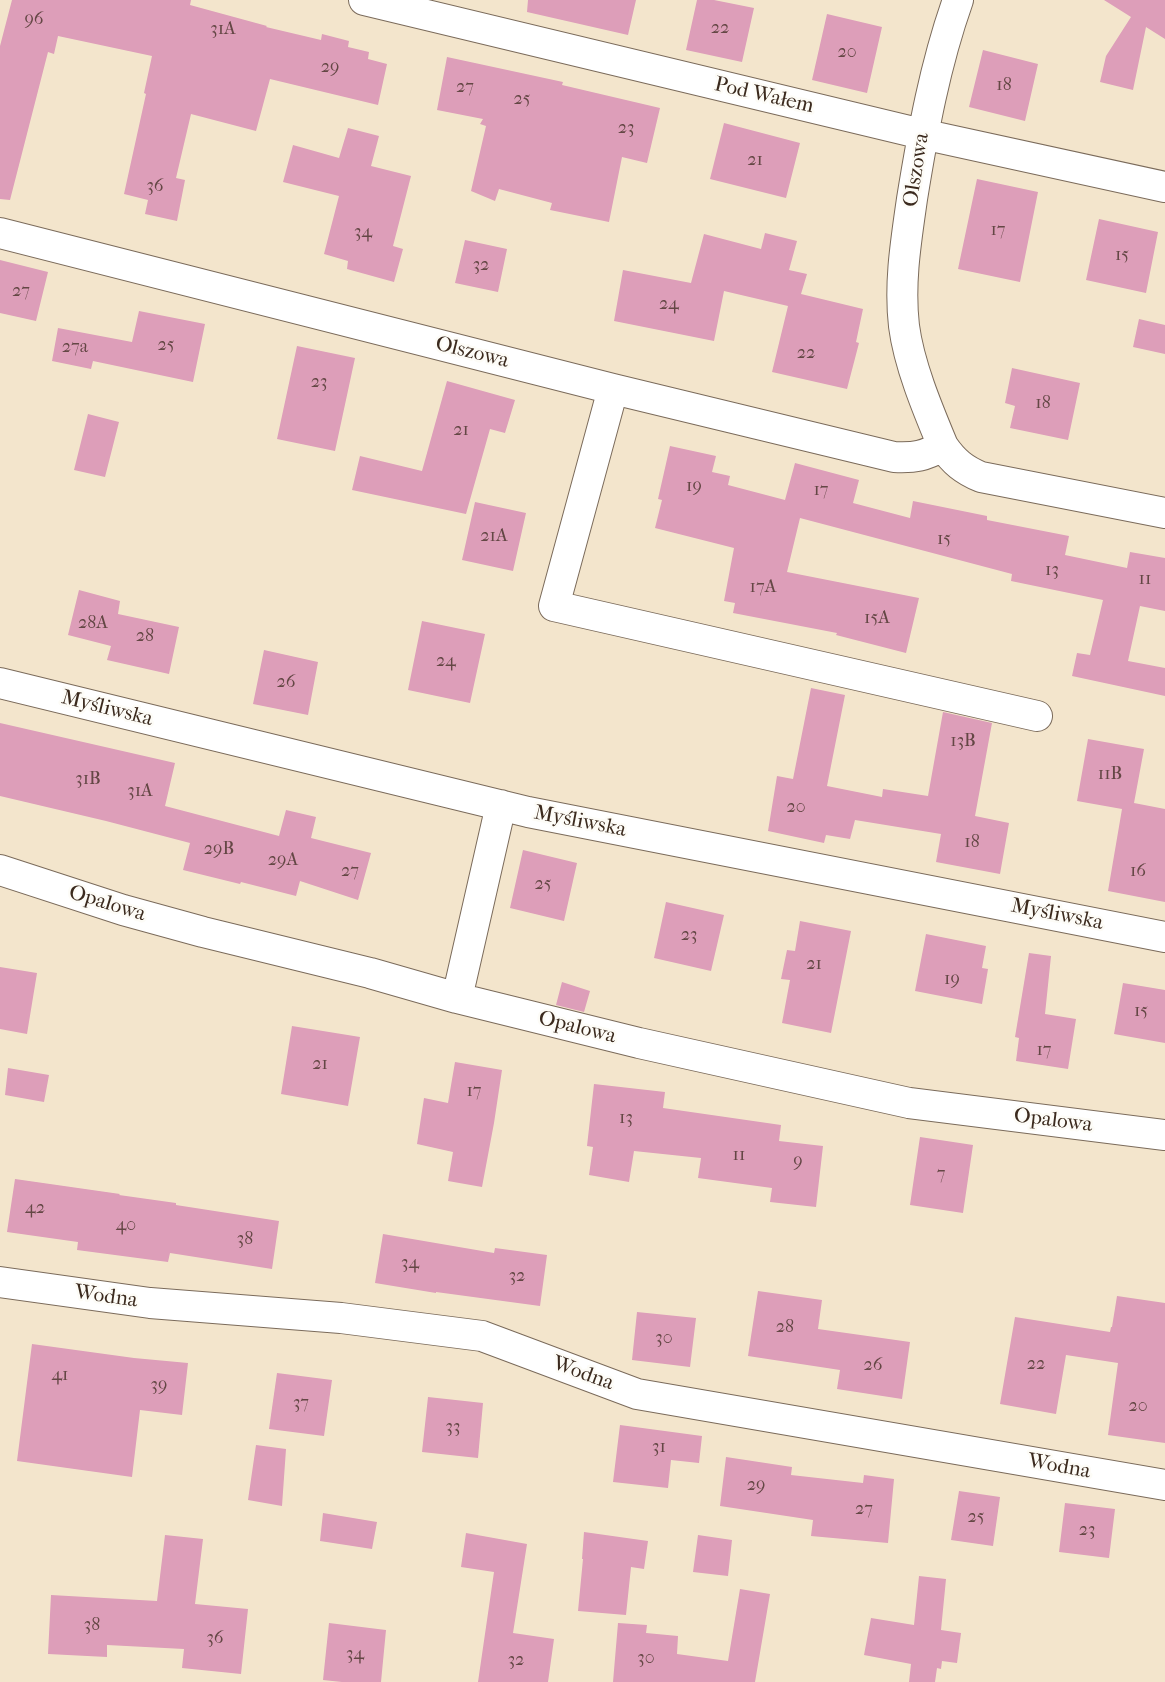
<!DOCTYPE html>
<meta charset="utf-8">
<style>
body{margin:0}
canvas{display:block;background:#f3e5cc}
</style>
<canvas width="1165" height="1682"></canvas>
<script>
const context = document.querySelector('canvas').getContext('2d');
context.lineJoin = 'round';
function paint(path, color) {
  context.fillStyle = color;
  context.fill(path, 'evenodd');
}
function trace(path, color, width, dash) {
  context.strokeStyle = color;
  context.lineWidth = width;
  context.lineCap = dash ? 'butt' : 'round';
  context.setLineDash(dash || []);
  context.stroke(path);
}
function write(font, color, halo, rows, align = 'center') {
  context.font = font + ' "IM FELL French Canon",serif';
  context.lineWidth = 5;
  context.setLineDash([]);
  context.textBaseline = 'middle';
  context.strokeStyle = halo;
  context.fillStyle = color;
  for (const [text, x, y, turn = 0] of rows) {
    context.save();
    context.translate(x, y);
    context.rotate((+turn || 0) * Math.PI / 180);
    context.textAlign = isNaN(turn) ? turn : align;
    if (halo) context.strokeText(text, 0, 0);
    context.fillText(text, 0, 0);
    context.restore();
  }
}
paint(new Path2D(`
 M12,0H191L190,5L267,26L266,27L321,40L322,34L349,41L348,47L369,52L368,59L387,64L378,105L270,79L256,131L191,114L176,178L185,180L177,221L145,214L148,200L124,194L146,94L144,93L152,56L58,36L54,54L48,52L10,200L0,199V46Z
 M528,0H636L628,35L527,12Z
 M697,0H714L754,8L742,62L686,50Z
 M1104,0H1165V39L1146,27L1133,90L1100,82L1106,56L1131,17Z
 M827,14L882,27L867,93L812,80Z
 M983,50L1038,64L1025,121L969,107Z
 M447,57L563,82L562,85L660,108L647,163L622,157L609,222L550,210L552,203L499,189L495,201L471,191L486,126L480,124L483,119L437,110Z
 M724,123L800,143L786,198L710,179Z
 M348,128L379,136L371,166L411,176L393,246L403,249L394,282L347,269L348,261L324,254L339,196L283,182L293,145L339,158Z
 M977,179L1038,192L1020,282L958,269Z
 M1099,219L1158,232L1146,293L1086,280Z
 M765,233L797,241L789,270L807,274L801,294L863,309L856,342L859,343L847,389L772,372L788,306L724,291L714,341L614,321L623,270L691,283L704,234L761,249Z
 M465,240L507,249L498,292L455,283Z
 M0,260L48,272L36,321L0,313Z
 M139,311L205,324L193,382L93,361L91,369L52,361L58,328L132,342Z
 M1139,319L1165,325V354L1133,347Z
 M297,346L355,358L335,451L277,439Z
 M1012,368L1080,383L1068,440L1010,428L1015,406L1005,403Z
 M447,381L515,400L505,433L490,429L466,514L352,490L360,456L422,471Z
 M88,414L119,422L105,477L74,470Z
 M670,446L716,456L712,472L730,476L728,485L785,500L795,463L859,480L853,503L910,518L913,501L987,516V520L1069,536L1065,555L1127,568L1130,552L1165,558V611L1140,606L1128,661L1165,668V696L1072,676L1077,653L1090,655L1103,600L1011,581L1012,574L800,518L787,572L919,598L906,653L836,635L837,633L733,613L735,603L724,601L734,548L655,528L662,500L658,499Z
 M475,502L526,513L513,571L462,560Z
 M79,590L120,601L118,614L179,627L169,674L107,660L111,646L68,635Z
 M422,621L485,634L470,703L408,690Z
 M264,650L318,662L308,715L253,704Z
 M811,688L845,695L827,786L882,797L883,789L928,796L943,712L992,723L975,816L1009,823L1000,874L936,862L941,834L855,820L850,839L826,835L824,843L768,831L777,776L793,779Z
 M0,723L175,763L165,806L279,836L286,810L316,817L311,838L371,853L358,900L300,881L296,896L241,882L240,884L183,870L190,843L106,821L0,796Z
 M1088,739L1144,749L1134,803L1165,809V902L1108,891L1122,809L1077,801Z
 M523,850L577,863L564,921L510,908Z
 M666,902L724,915L711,971L654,958Z
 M800,921L851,931L831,1033L782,1023L790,980L781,979L787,950L795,951Z
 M926,934L986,946L982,968L988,969L982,1004L915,991Z
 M1029,953L1051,956L1045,1014L1076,1019L1068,1069L1016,1061L1019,1038L1015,1037Z
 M0,967L37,973L27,1034L0,1029Z
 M562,982L590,991L584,1012L556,1005Z
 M1123,983L1165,990V1043L1114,1034Z
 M292,1026L360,1037L348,1106L281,1094Z
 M455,1062L502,1070L494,1123L482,1187L448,1181L453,1152L417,1144L424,1098L448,1103Z
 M8,1068L49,1075L44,1102L5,1095Z
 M594,1084L665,1092L663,1108L781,1125L779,1141L823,1146L816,1207L770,1202L772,1188L698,1178L701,1158L634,1151L629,1182L589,1175L593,1147L587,1146Z
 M920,1137L973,1145L963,1213L910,1205Z
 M15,1179L120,1194L119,1195L176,1203V1205L279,1221L272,1269L170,1253L168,1262L77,1250L78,1242L7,1232Z
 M383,1234L494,1253L495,1248L547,1255L540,1306L436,1292V1293L375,1283Z
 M758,1291L822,1300L818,1329L910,1342L902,1399L837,1389L840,1370L748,1356Z
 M1117,1296L1165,1303V1443L1108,1435L1118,1363L1066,1355L1056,1414L1000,1404L1015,1317L1110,1332L1111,1327H1112Z
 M637,1312L696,1318L690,1367L632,1360Z
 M32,1344L134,1358L188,1363L182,1415L140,1410L132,1477L17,1461Z
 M277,1373L332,1380L324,1436L269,1429Z
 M428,1397L483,1403L478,1458L422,1452Z
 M620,1425L702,1436L699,1463L671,1460L668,1488L613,1482Z
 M256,1445L286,1449L282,1506L248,1500Z
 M726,1457L792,1467L791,1475L863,1483L864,1475L894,1479L888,1543L811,1536L813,1520L720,1506Z
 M959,1491L1000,1497L993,1546L951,1540Z
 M1065,1503L1115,1509L1109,1558L1059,1552Z
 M323,1513L377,1522L372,1549L320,1541Z
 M584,1532L648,1541L644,1569L631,1567L626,1615L578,1611L583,1559H582Z
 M466,1533L527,1544L513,1633L554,1639L548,1682H478L494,1572L461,1567Z
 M165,1535L203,1539L195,1604L248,1609L241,1674L182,1668L184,1649L107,1645V1657L48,1654L51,1595L157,1601Z
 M698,1535L732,1540L728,1576L693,1572Z
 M919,1576L946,1579L941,1630L961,1633L957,1663L942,1661L941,1669L937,1668L935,1682H909L911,1664L864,1655L871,1618L914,1625Z
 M740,1589L770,1594L755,1682H613L618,1623L647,1625L646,1633L678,1636L677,1654L728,1661Z
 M329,1623L386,1630L381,1682H342L323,1680Z`), '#dd9eb9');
const street = new Path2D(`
 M364,0L922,134L1165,187
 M0,233L613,389L894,457C916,458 924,456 943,446C954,462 964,470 981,477L1165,513
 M613,389L554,606L1037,716
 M943,446C928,410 909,365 904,326C899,283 906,241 912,199C923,131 935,65 958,0
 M0,683L528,812L1165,937
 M0,870L123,910L203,932L370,973L457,998L639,1043L909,1103L1165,1135
 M457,998L501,805
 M0,1282L150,1303L341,1318L482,1336L637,1394L1165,1485`);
trace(street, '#7b6b5b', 32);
trace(street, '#fff', 30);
write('18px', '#644745', null, [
 ["96",34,20],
 ["22",720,29],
 ["31A",223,30],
 ["20",847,53],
 ["29",330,68],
 ["18",1004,86],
 ["27",465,88],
 ["25",522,100],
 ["23",626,129],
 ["21",755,161],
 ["36",155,187],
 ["17",998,231],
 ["34",363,233],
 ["15",1122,256],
 ["32",481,266],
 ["27",21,292],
 ["24",669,305],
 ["25",166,346],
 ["27a",75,348],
 ["22",806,354],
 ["23",319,383],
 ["18",1043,404],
 ["21",461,431],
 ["19",694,487],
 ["17",821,491],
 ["21A",494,537],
 ["15",944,540],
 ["13",1052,571],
 ["11",1145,580],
 ["17A",763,588],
 ["15A",877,619],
 ["28A",93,624],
 ["28",145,637],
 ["24",446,662],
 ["26",286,683],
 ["13B",963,742],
 ["11B",1110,775],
 ["31B",88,780],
 ["31A",140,792],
 ["20",796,808],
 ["18",972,843],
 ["29B",219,850],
 ["29A",283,861],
 ["27",350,872],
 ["16",1138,872],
 ["25",543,885],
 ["23",689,936],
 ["21",814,965],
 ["19",952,980],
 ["15",1141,1012],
 ["17",1044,1051],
 ["21",320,1065],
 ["17",474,1092],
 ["13",626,1119],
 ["11",739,1156],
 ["9",798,1162],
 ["7",941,1175],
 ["42",35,1209],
 ["40",126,1226],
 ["38",245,1240],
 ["34",410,1264],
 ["32",517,1277],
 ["28",785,1328],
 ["30",664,1339],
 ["22",1036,1365],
 ["26",873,1366],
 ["41",60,1376],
 ["39",159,1386],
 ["37",301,1404],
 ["20",1138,1407],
 ["33",453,1428],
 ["31",659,1448],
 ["29",756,1486],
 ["27",864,1510],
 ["25",976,1518],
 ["23",1087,1531],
 ["38",92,1626],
 ["36",215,1639],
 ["34",355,1655],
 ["30",646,1659],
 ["32",516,1661]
]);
write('21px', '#3b2a1e', '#fdfcf7', [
 ["Pod Wałem",764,96,13],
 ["Olszowa",917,170,-81],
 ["Olszowa",472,353,14],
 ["Myśliwska",107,709,14],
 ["Myśliwska",580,822,11],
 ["Opalowa",107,904,17],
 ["Myśliwska",1057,915,11],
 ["Opalowa",577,1028,14],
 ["Opalowa",1053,1121,7],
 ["Wodna",106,1297,8],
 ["Wodna",583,1374,20],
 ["Wodna",1059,1467,10]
]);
</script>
